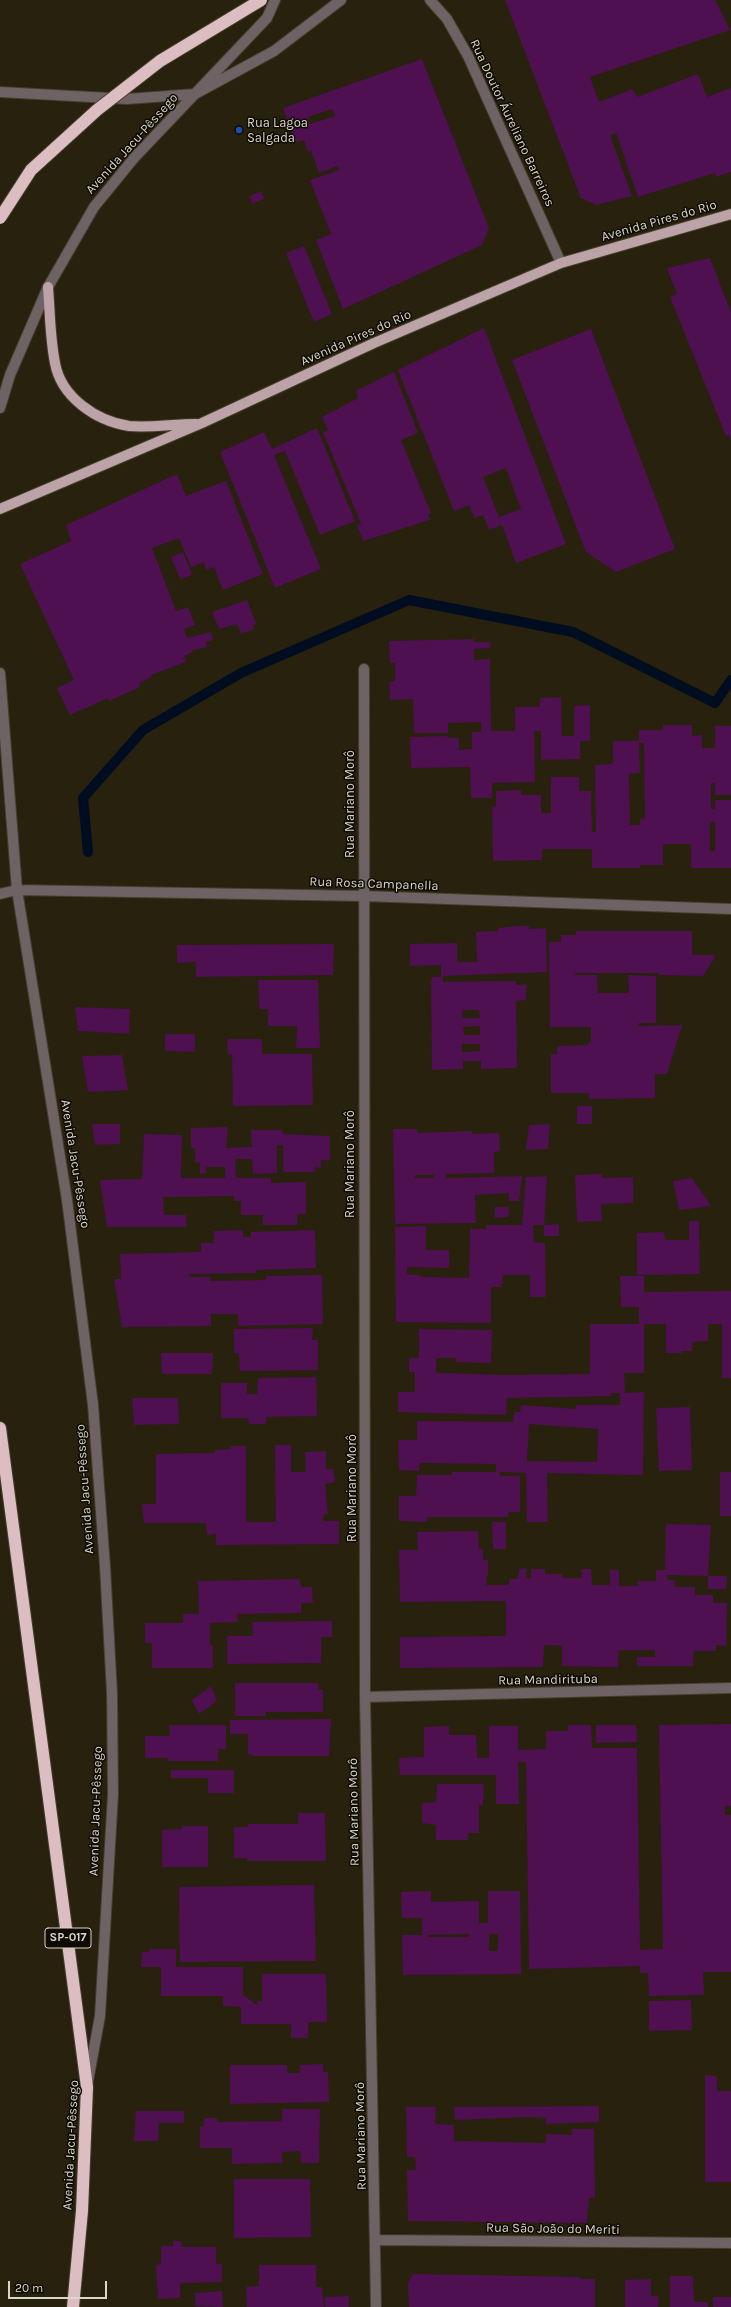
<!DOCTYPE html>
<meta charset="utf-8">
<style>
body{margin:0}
#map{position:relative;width:731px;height:2307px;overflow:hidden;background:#28210d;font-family:Karla,sans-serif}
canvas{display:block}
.scale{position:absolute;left:8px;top:2281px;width:99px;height:18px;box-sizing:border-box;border:2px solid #dad6c9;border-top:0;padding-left:5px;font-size:12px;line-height:14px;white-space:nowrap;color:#dad6c9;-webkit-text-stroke:3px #0e0b04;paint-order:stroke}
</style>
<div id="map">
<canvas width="731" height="2307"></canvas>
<div class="scale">20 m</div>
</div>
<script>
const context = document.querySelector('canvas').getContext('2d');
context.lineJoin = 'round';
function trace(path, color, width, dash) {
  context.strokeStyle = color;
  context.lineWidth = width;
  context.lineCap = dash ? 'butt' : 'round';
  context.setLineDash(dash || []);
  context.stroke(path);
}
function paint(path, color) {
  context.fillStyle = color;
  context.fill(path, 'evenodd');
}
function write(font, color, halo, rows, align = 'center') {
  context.font = font + ' Karla,sans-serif';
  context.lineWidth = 3;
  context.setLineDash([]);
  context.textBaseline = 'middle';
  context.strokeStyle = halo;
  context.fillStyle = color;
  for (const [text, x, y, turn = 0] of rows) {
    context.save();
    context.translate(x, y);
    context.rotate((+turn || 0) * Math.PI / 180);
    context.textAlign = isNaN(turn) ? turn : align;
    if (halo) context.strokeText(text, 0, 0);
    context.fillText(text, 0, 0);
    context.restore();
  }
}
trace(new Path2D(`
 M88,852L83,798L143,730L241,673L409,600L573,632L715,703L731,680`), '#000c20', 10);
paint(new Path2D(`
 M505,0H715L730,30L590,77L599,102L633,89L637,97L698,74L707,97L731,88V172L716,177L715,173L638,197L616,133L610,135L632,196L596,205L581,198Z
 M422,59L489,228L482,245L343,309L316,240L331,234L310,180L339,170L338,166L319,173L311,150L308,152L304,140L296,142L283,108ZM332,109L335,116L310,124L308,117Z
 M261,191L264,199L252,204L250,196Z
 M304,246L332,314L314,322L286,253Z
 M710,258L731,312V440L729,435L726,436L670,297L677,294L667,268Z
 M484,328L566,544L516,563L502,525L489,530L483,515L474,518L469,505L454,511L398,370ZM506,468L521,509L499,517L483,477Z
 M591,329L675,549L616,572L586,552L512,360Z
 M394,372L418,433L401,440L431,513L428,514L430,520L363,541L357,525L361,524L323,432L328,430L322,417L358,398L356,391Z
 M317,428L355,521L320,535L285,451L274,455L321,569L275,588L220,452L264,432L272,449Z
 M177,474L186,496L226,481L263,574L223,590L214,567L206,570L204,562L191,567L179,538L152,548L176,611L188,607L195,625L184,629L187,638L211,632L213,640L206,642L207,647L192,650L193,652L184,656L186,662L151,675L152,677L139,683L140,687L109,701L108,698L70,715L57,688L74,680L20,564L71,541L66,525Z
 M183,552L192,575L180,579L171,557Z
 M247,600L256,624L253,626L254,629L241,634L237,624L219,629L212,612Z
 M474,639V642H491L490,648L474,649V660L490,659L491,731H515V707H540V698L561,697L562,736H574V706L590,705V741H580V759L541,760V731H534L535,782L492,783V798H471L470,767L411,768L410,737L448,736L449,738H459V750L472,749V732H481V722L448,723V733H414L413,699L390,700L389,682L395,681V663H390L389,641Z
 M663,725H692V736L702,735V748H715V726H731V795H715V783H711V809H715V800H731V868H691V844H663V865H640V868H592V849H542V860L493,861L492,806L496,807V791L521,790V795H541V813H551V777H579V791H591L592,832H596L595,765L613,764V741H639V730H663ZM639,743H644L645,818L640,819V825H630L629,774L640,773ZM710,822H715V851H710Z
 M518,926H529V929L546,928L547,972L443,976V982L516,981V985L526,984V1000L516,1001L517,1068L481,1069V1061H463V1069L432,1070L431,983L432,977H441V965L410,966V944L457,943V962H477L476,932L498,931V928ZM463,1010H479L480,1018H462ZM480,1026V1035H464L463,1027ZM462,1044H480V1051L462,1052Z
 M576,931H692V955H716L703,976L658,975V973H575V975H597L598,993H629L628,975L656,976V1023H639L638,1026L682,1025L667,1074H655V1098L589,1099V1093H551V1054H557V1046L588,1045V1042H591V1027H550L549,942H561V935H576Z
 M334,944L333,975L196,977V962L177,963V945Z
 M258,980H318L320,1048H296L297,1026H268V1009H259Z
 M75,1007L130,1009L129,1034L78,1031Z
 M165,1034H195V1052L165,1051Z
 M227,1039H262V1054H312L313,1105L233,1106L232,1054L228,1055Z
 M122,1055L128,1090L88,1092L82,1056Z
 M577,1106H592V1124H577Z
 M92,1124H120V1144L95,1145Z
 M550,1124L548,1149L526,1150L529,1125Z
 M228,1127L226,1148L252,1147L251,1130H282L283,1134L330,1136V1160H321V1168L315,1167V1172H283V1145H277V1173L253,1174L252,1159H235L236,1178H271V1183L306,1182V1214H297V1225H263V1215H241V1201H234V1196L163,1197L164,1215H186V1227H107L100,1180L142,1179L144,1134L182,1135L181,1178H225V1167H206V1173L200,1174V1162L195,1163V1148H191V1128Z
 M393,1129H417V1133L472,1131V1134L499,1133L500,1151L494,1152V1173L446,1174V1178L522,1176L519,1201H509V1193L475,1195L476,1223L395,1224ZM415,1175H434V1178H415Z
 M602,1174V1178L633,1177V1203L601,1204L602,1221L577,1222L575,1175Z
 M547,1176L544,1225L559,1224V1236H544V1225H533L534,1242L545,1243L546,1297H530V1275H503L502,1287H491V1323L396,1322L395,1227L426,1226V1250H449V1268L407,1267V1274L420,1275V1277L469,1278L470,1229H486V1225H522L526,1177Z
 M692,1178L711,1206L679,1210L673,1181Z
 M495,1207H509L508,1217L495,1218Z
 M689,1221H699L700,1274L637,1275V1233L664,1232L665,1240H689Z
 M243,1230V1237H251V1232L315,1230L316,1268L256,1270V1273L189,1274V1277H210V1281L266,1280V1276L322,1275L323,1324L238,1326V1314H211V1326L122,1327L114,1279H121L120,1254L201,1252V1243H214V1231Z
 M620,1276H644V1292L731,1291V1378H722V1324H708V1341L692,1342V1351H682V1353H666V1324H644V1373H624L625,1393L644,1392L643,1475L547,1473L548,1522H527L526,1473L500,1472L499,1476H520V1512H508L509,1517H427V1522L399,1521V1496H416L417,1475H452V1472H496V1464L419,1463V1471L399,1470L398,1440H417V1421L513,1422L514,1412H520L521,1405L576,1409V1405H620V1393H611V1396L507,1398L506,1415L398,1412V1392H415V1372H409V1358H419V1329L492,1330L491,1363L456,1362V1358H436V1373L507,1375L590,1374V1324H639V1307H621ZM529,1424L598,1429L597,1462L527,1461Z
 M313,1328L312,1340H318V1370L240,1371L239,1353H234V1329Z
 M161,1353H213L212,1374H162Z
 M316,1377L317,1416L266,1417V1424H249L248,1418H221V1383H247V1394H257L258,1378Z
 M132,1398H178L179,1424L134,1425Z
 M690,1407L692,1470L659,1471L656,1408Z
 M275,1445H291V1472H306L305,1452L326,1451V1469H333L335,1482L325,1484L328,1514H324L323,1521H339V1544L216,1545V1534L207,1535L206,1523H144L142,1504H156V1454L215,1453V1450L230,1449V1446H246V1522H276Z
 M720,1472H731V1516H720Z
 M492,1522H506V1549H493Z
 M666,1524L711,1525L708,1576H727L726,1589H708V1576L667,1575V1580H675V1587H695V1595H713V1603H727L726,1646L716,1645V1651H694L693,1666H637V1657H655V1650H619L618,1667L562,1666V1646L544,1645L543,1667L400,1668V1637L506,1636V1601L400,1602L399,1550H418L417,1532L478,1531L479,1549H483V1560H488V1576L486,1577V1585H506L509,1584V1579H518L519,1569L526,1568V1578H531V1569H545V1574H562L563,1578H582L581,1569H591L592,1585H610V1570H619V1586H638V1581H656V1570H665Z
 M300,1579L301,1587H312L313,1603H301V1613L237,1614L238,1622L210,1623V1645H213V1668H152V1643H145V1623H183V1614H199L198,1581Z
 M332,1621V1637H321V1663L227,1664V1636H253L252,1622Z
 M235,1683H318V1689L323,1690V1712H265L266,1716H235Z
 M211,1686L217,1701L199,1714L192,1700Z
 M331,1719L329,1756H254L248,1754V1734H230V1720Z
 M731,1724V1806H725V1815H731V1972H703L704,1995L649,1996L648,1973H640V1966L529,1969L526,1762H518L519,1804H496V1775H400L399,1758L424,1757V1727L449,1726V1735H476L477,1758H489V1726H518V1750L546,1749V1731H568V1725H591L592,1748H637L640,1950L663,1949L659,1725Z
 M169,1725H226V1749H218V1761H168V1758H145V1736H170Z
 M596,1725H636L637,1742L596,1743Z
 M171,1770H234V1793H208V1778H171Z
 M437,1784H484L483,1805H479V1833H468V1840H436V1825L422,1823V1803L436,1802Z
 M298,1813H325L326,1861H247V1858H234V1827H248V1824H298Z
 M182,1826H208V1867H162V1830L182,1829Z
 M314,1885L316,1961L180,1962L179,1887Z
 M431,1891V1902L479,1901V1923H488V1891H520L521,1974L403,1975L402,1935H422V1918H402L401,1892ZM469,1934V1937H427V1935ZM489,1934H498V1951H489Z
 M150,1949H176V1967H243V1995L257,2005V2001H262V1974H326L327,2022H308V2038H291V2024H241V2007L223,2006V1996H161V1967H141L142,1952H150Z
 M691,2000L692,2030L649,2031V2001Z
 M323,2064V2072H328L329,2102L230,2104V2065H287V2073H300V2065Z
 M705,2075L717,2076V2091H731V2182H705Z
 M599,2106V2122L546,2124V2118L527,2117L455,2120L454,2107Z
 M406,2107H436L435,2124L454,2125V2141L546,2143V2134L572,2135V2129H594L595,2198H589L587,2223L408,2221L407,2170H416L415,2157H407Z
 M282,2109H320L319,2163H301L300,2151L282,2152V2163L232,2164V2148H200V2126H204V2118H217V2122L282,2121Z
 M136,2111H184V2123H159L158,2141H134Z
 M234,2179H310L311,2237L234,2238Z
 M173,2241H181L182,2247H216V2264H222V2282L180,2283V2298L158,2299L156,2265L161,2264V2246H173Z
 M259,2265H316V2287H322L324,2307H247L246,2287L259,2286Z
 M413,2274L580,2277V2279H595V2307H409L408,2283Z
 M670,2276H693L694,2302H708V2307H670Z
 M651,2279V2296H659L658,2307H625V2280Z
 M222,2291L223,2307L195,2306V2293Z
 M349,2296V2307H325V2297Z
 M713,2297H731V2307H713Z`), '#4e1051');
const minor = new Path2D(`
 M430,0L447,19L468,56L561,263
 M0,92L127,99L195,94L274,51L341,0
 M0,408L10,375L48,287L94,207L134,158L267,18L275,0
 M364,669L365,1697L376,2307
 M0,673L17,890L67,1200L93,1405L105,1566L112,1693L113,1794L100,2016L88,2081
 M0,894L17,890L363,896L731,909
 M365,1697L731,1688
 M376,2240L731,2243`);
const major = new Path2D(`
 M48,287C50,312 50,338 55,363C61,397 96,421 129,426C150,428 174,424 196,424
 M0,509L202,423L374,343L561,263L731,214`);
const highway = new Path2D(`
 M0,1428L87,2087L82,2211L73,2307`);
trace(minor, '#443e2b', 12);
trace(major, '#443e2b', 12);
trace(highway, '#443e2b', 14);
trace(minor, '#6e6264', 10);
trace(major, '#bca3a7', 10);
trace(highway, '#dbbdc2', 12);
const highwayBridge = new Path2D(`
 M0,218L31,170L97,110L160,61L261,0`);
trace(highwayBridge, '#443e2b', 14, []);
trace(highwayBridge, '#dbbdc2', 12);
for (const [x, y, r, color] of [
 [239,130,4,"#1a4fb4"]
]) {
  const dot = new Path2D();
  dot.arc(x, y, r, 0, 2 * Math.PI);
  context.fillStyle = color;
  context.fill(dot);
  trace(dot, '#0e0b04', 1.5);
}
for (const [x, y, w] of [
 [68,1938,46]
]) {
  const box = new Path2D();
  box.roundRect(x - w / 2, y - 10, w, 20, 3);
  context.fillStyle = '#0e0b04';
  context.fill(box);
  trace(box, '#dad6c9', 1);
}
write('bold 12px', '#dad6c9', null, [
 ["SP-017",68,1938]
]);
write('13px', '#dad6c9', '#0e0b04', [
 ["Rua Lagoa",247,123],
 ["Salgada",247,138]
], 'left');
write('13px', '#dad6c9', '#0e0b04', [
 ["Rua Doutor Áureliano Barreiros",512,123,65],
 ["Avenida Jacu-Pêssego",132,144,-48],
 ["Avenida Pires do Rio",659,221,-16],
 ["Avenida Pires do Rio",356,338,-24],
 ["Rua Mariano Morô",350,804,-90],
 ["Rua Rosa Campanella",374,884,2],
 ["Avenida Jacu-Pêssego",75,1164,81],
 ["Rua Mariano Morô",350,1164,-90],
 ["Rua Mariano Morô",352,1488,-90],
 ["Avenida Jacu-Pêssego",85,1489,-94],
 ["Rua Mandirituba",548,1680,-1],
 ["Avenida Jacu-Pêssego",96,1811,-88],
 ["Rua Mariano Morô",354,1812,-91],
 ["Rua Mariano Morô",361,2136,-91],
 ["Avenida Jacu-Pêssego",71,2145,-87],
 ["Rua São João do Meriti",553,2229,1]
]);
</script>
